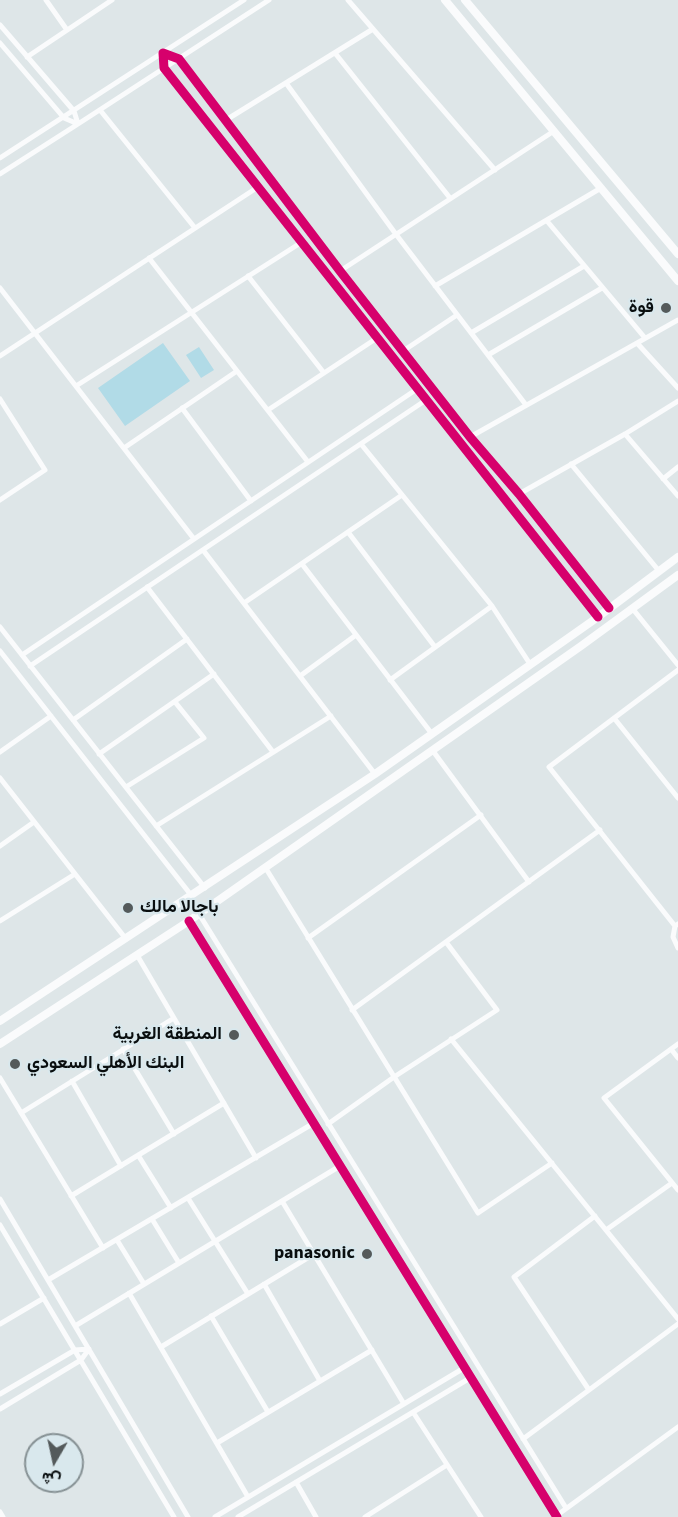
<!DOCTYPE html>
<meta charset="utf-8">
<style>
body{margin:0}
#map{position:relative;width:678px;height:1517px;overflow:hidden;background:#dee6e8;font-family:"Source Sans 3",Vazirmatn,sans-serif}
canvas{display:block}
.north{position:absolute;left:24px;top:1433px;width:60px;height:60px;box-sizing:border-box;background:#d9e8ed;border:2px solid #869194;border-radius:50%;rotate:189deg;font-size:16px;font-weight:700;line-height:24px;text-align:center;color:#090e0f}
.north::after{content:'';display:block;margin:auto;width:21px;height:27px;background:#545a5b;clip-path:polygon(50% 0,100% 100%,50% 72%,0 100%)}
</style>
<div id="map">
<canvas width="678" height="1517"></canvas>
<div class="north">ش</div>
</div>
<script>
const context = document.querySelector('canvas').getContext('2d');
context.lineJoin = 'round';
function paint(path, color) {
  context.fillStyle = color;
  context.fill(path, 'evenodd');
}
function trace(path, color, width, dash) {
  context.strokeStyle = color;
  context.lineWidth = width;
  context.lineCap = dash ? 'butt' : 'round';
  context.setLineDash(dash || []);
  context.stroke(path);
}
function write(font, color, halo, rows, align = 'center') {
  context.font = font + ' "Source Sans 3",Vazirmatn,sans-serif';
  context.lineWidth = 4.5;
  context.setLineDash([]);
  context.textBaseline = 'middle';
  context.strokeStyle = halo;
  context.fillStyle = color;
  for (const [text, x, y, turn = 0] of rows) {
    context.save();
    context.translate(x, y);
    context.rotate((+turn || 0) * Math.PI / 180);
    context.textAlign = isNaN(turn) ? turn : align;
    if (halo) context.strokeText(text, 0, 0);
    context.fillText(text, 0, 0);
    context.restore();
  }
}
paint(new Path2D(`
 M163,343L190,381L125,426L98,388Z
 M199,347L214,370L201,378L186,355Z`), '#b1dbe7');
trace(new Path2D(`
 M46,0L67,30
 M0,25L74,111L78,124L0,174
 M373,29L495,170
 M0,43L64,118L78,124L269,0
 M335,53L450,198
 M27,57L112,0
 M286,83L395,233L526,405
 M100,110L195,228
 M226,120L373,29L348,0
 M0,158L244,0
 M547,221L645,338
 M149,258L308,462
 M340,271L554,131
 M248,276L324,373
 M435,286L601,188
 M0,288L194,539
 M471,333L584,266
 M637,343L678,388
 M403,351L457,315
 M488,355L602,288
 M0,356L258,187
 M76,386L302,242
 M0,399L45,470L0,500
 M182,408L251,501
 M268,410L377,338
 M625,434L678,496
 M470,437L678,320
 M361,444L492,606L530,664
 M124,448L237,371
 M571,464L659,571
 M663,479L678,467
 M519,494L625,434L678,401
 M348,532L435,647
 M203,550L375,774
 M302,564L432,734
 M147,587L273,752
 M244,603L402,495
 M632,608L678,665
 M598,617L164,68L163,53L179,59L340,271L470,437L519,494L609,608
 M0,627L205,888
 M0,651L191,895
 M22,655L417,389
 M30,666L426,400
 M678,670L549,767L675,926L678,924
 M300,676L356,635
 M390,680L492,606
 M614,718L678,798
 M73,720L187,639
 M433,751L529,882
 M0,752L51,716
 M99,754L214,674
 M0,778L126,939
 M126,787L204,738L175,702
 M156,826L331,716
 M0,846L34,822
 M265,867L478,1213L552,1163
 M199,914L566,1508
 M0,921L75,874
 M189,921L557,1517
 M675,926L673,937L678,948
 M308,938L481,815
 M137,955L256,1158
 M352,1010L600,830
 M451,1039L678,1319
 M678,1044L604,1098L678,1190
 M123,1049L174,1134
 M671,1049L678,1058
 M0,1078L103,1248
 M72,1081L121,1166
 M21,1113L174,1018
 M328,1124L394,1077L497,1010L446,942
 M138,1155L171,1208
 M71,1196L224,1103
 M188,1198L248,1294
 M0,1199L188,1517
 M282,1201L404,1404
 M152,1219L179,1263
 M0,1225L174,1517
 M606,1230L672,1183
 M117,1240L144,1284
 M48,1280L314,1123
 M264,1284L320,1381
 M129,1293L248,1497
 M211,1316L268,1412
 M0,1324L44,1298
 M75,1326L340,1166
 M161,1347L314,1254
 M589,1390L514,1277L595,1216
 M0,1394L75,1350L89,1349
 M0,1409L81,1360L89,1349
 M413,1412L481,1517
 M523,1439L678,1324
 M217,1443L372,1350
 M296,1482L316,1517
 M0,1512L3,1517
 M556,1516L678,1427
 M215,1517L464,1368
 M238,1517L470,1378
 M365,1517L447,1465`), '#fafbfc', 5);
trace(new Path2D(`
 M445,0L678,281
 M465,0L678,254`), '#fafbfc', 8);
trace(new Path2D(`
 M0,1021L375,774L598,617L678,557
 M0,1044L189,921L581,646L678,575`), '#fafbfc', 8);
trace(new Path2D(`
 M598,617L164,68L163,53L179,59L340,271L470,437L519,494L609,608
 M189,921L557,1517`), '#d6006c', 9);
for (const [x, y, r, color] of [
 [666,308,6,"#545a5b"],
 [128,908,6,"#545a5b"],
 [234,1035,6,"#545a5b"],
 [15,1064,6,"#545a5b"],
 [367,1254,6,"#545a5b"]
]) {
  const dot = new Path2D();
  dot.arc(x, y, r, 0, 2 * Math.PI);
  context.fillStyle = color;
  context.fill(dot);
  trace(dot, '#d9e8ed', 2);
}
write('bold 18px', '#090e0f', '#d9e8ed', [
 ["قوة",654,308],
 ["باجالا مالك",140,908,"left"],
 ["المنطقة الغربية",222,1035],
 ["البنك الأهلي السعودي",27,1064,"left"],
 ["panasonic",355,1254]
], 'right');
</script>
